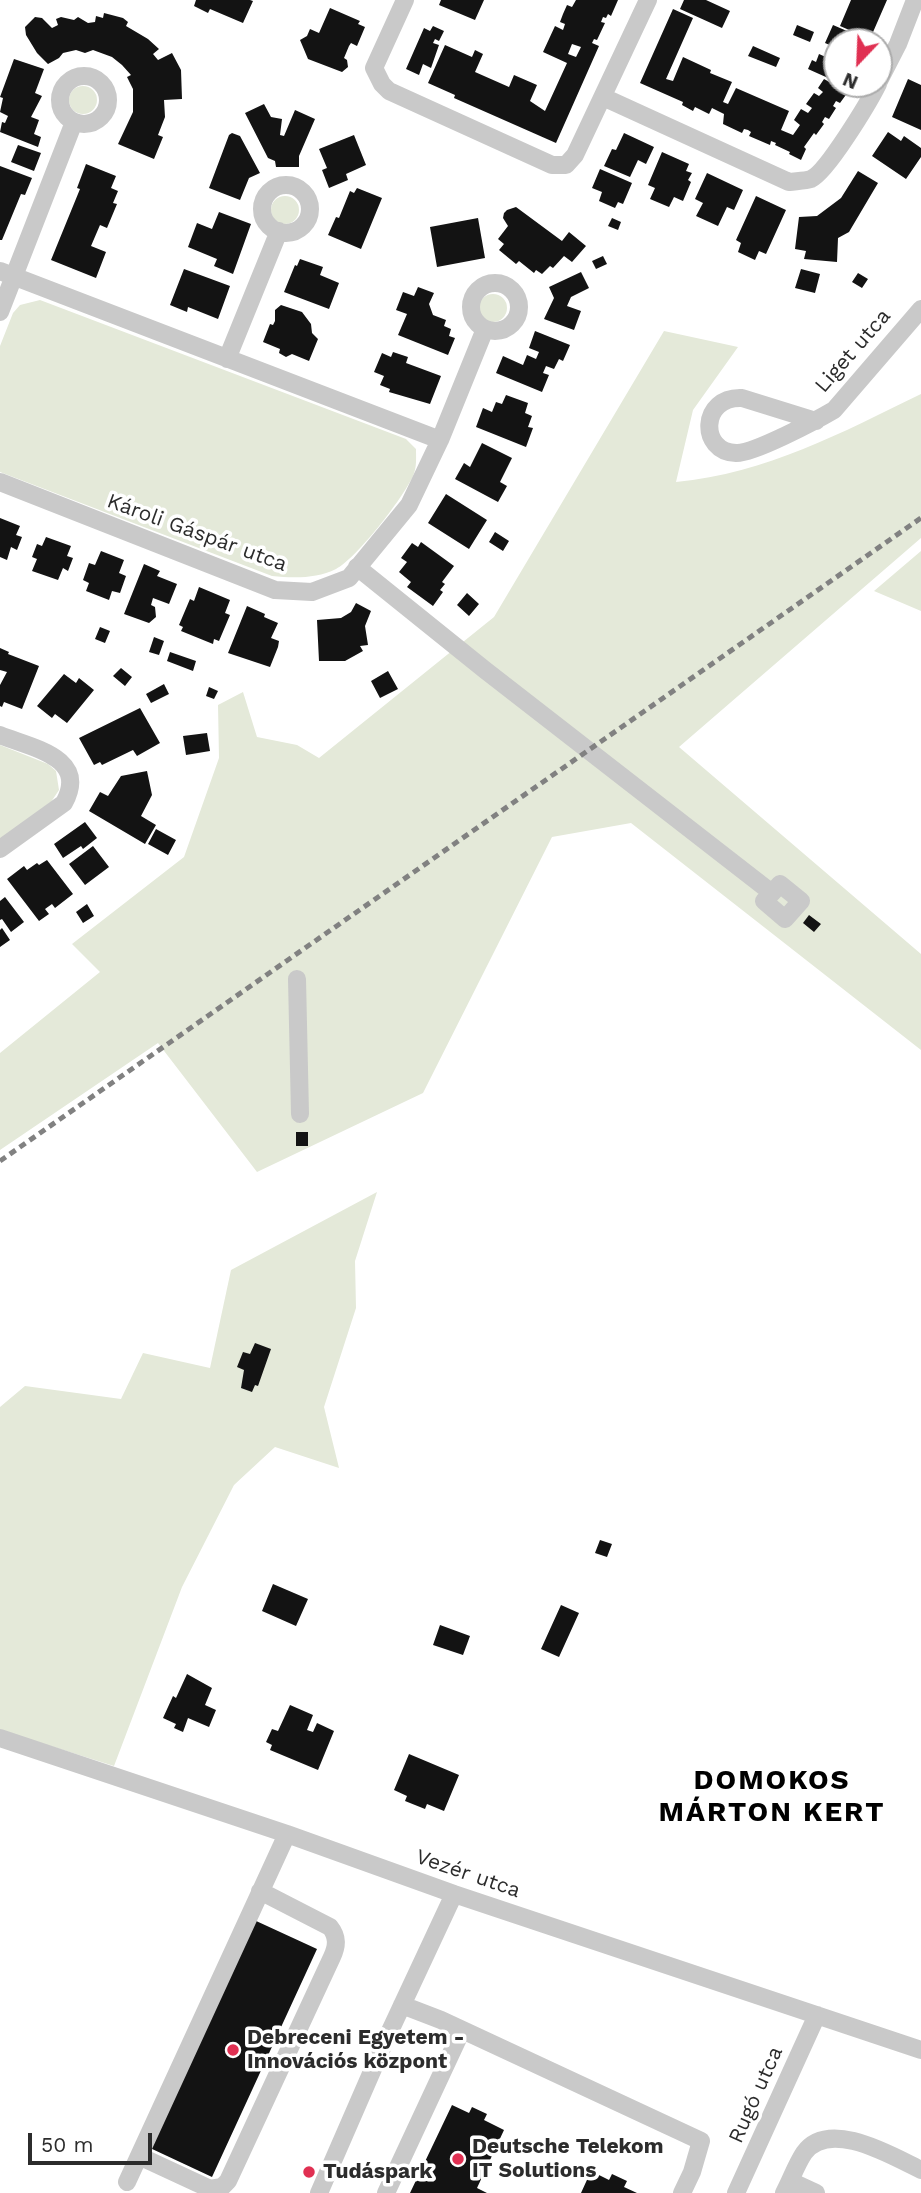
<!DOCTYPE html>
<meta charset="utf-8">
<style>
body{margin:0}
#map{position:relative;width:921px;height:2193px;overflow:hidden;background:#fff;font-family:"Work Sans",sans-serif}
canvas{display:block}
.north{position:absolute;left:823px;top:28px;width:70px;height:70px;box-sizing:border-box;background:#fff;border:2px solid #ababab;border-radius:50%;rotate:203deg;font-size:19px;font-weight:700;line-height:28px;text-align:center;color:#2c2c2c}
.north::after{content:'';display:block;margin:auto;width:24px;height:32px;background:#e03052;clip-path:polygon(50% 0,100% 100%,50% 72%,0 100%)}
.scale{position:absolute;left:28px;top:2133px;width:124px;height:32px;box-sizing:border-box;border:4px solid #2c2c2c;border-top:0;padding-left:9px;font-size:21px;line-height:24px;white-space:nowrap;color:#2c2c2c;-webkit-text-stroke:5px #fff;paint-order:stroke}
</style>
<div id="map">
<canvas width="921" height="2193"></canvas>
<div class="north">N</div>
<div class="scale">50 m</div>
</div>
<script>
const context = document.querySelector('canvas').getContext('2d');
context.lineJoin = 'round';
function paint(path, color) {
  context.fillStyle = color;
  context.fill(path, 'evenodd');
}
function trace(path, color, width, dash) {
  context.strokeStyle = color;
  context.lineWidth = width;
  context.lineCap = dash ? 'butt' : 'round';
  context.setLineDash(dash || []);
  context.stroke(path);
}
function write(font, color, halo, rows, align = 'center') {
  context.font = font + ' "Work Sans",sans-serif';
  context.lineWidth = 7;
  context.setLineDash([]);
  context.textBaseline = 'middle';
  context.strokeStyle = halo;
  context.fillStyle = color;
  for (const [text, x, y, turn = 0] of rows) {
    context.save();
    context.translate(x, y);
    context.rotate((+turn || 0) * Math.PI / 180);
    context.textAlign = isNaN(turn) ? turn : align;
    if (halo) context.strokeText(text, 0, 0);
    context.fillText(text, 0, 0);
    context.restore();
  }
}
paint(new Path2D(`
 M69 100a14 14 0 1 1 28 0a14 14 0 1 1-28 0Z
 M271 210a14 14 0 1 1 28 0a14 14 0 1 1-28 0Z
 M479 308a14 14 0 1 1 28 0a14 14 0 1 1-28 0Z
 M40,300L406,439L416,449C416,458 417,467 413,476C403,498 357,558 336,569C316,579 293,578 272,576L0,472V346L13,313L20,305Z
 M664,331L738,347L693,410L676,482C767,473 841,433 921,394V538L679,747L921,954V1050L631,823L552,837L423,1093L257,1172L158,1043L0,1150V1053L100,972L72,944L184,857L219,758L218,705L243,692L257,737L297,745L319,758L494,617Z
 M921,551V611L874,591Z
 M0,745L48,764L56,771L59,790L51,802L0,839Z
 M377,1192L355,1261L356,1308L324,1407L339,1468L275,1447L234,1485L182,1587L114,1766L0,1730V1407L25,1386L121,1399L143,1353L210,1368L231,1270Z`), '#e4e9d9');
paint(new Path2D(`
 M196,0H250L253,1L243,23L210,9L208,13L194,6Z
 M441,0H484L475,20L439,5Z
 M576,0H618L611,16L608,14L606,18L603,17L601,22L605,23L597,40L594,39L592,43L599,46L556,143L454,98L455,95L428,83L445,45L472,57L475,50L483,54L475,72L509,87L514,75L537,85L530,101L545,111L567,63L543,52L555,26L563,30L565,24L560,22L563,14L567,5L572,7ZM572,44L581,47L576,57L568,54Z
 M684,0H706L730,11L722,28L680,9Z
 M851,0H887L870,39L840,26Z
 M330,8L360,21L358,24L365,27L357,46L351,43L349,46L344,58L347,60L348,67L342,72L308,59L300,40L307,36L310,29L319,33Z
 M673,9L693,18L666,79L673,81L683,57L711,70L710,73L732,82L723,102L728,104L736,88L789,111L781,130L793,135L800,125L794,120L801,109L808,113L812,108L806,104L814,93L819,96L823,92L818,88L824,79L848,92L840,103L836,101L833,106L836,108L829,119L825,117L822,122L824,124L816,135L814,133L804,147L806,149L801,160L789,154L790,152L775,145L776,143L771,141L770,145L749,136L751,132L748,130L744,129L742,133L723,124L724,114L712,108L709,114L695,107L693,111L682,105L683,102L640,83Z
 M104,13L123,18L128,22L126,26L148,39L159,49L153,54L158,60L172,53L181,70L182,99L164,100L165,117L158,135L163,137L154,159L118,144L133,112V89L127,77L131,75L122,65L112,57L93,50L85,53L76,50L63,53L59,58L48,64L37,53L26,35L25,27L35,17L42,18L52,28L58,25L56,19L61,17L74,20L78,17L88,23L95,22L96,16L103,18Z
 M797,25L814,32L810,42L793,35Z
 M833,25L868,40V42H837V48L825,43Z
 M433,26L444,31L439,41L435,39L433,43L439,45L431,68L423,64L419,75L406,69L424,28L430,31Z
 M753,46L780,58L776,67L748,56Z
 M819,54L837,62V82L808,69L812,60L816,62Z
 M14,59L44,69L35,93L42,96L31,117L39,120L34,134L41,137L38,147L0,132L2,122L5,123L8,116L0,112L3,98L0,97Z
 M908,79L921,85V130L892,117Z
 M264,104L271,117L282,119L280,135L284,136L295,110L315,119L299,156V167H276L275,161L268,158L245,113Z
 M888,132L901,141L904,136L921,148V157L906,179L872,156Z
 M232,133L240,136L260,173L249,178L240,200L209,188L229,135Z
 M624,133L654,147L646,164L638,160L630,177L604,166L612,149L616,150Z
 M354,135L366,165L346,174L348,180L329,188L322,170L327,168L319,149Z
 M18,145L41,153L34,171L11,162Z
 M662,152L689,164L686,171L692,173L688,180L691,182L683,201L674,197L669,207L650,199L655,188L648,185Z
 M86,164L116,176L111,188L118,191L113,203L117,204L107,228L100,225L91,246L106,252L96,278L51,260L80,189L77,188Z
 M0,166L32,178L25,195L21,194L2,240H0Z
 M600,169L632,183L623,204L618,202L615,208L599,201L602,192L592,188Z
 M858,171L878,183L849,232L838,238L837,262L804,259L806,251L795,249L799,217L817,216L841,198Z
 M707,173L743,190L734,210L727,207L718,226L696,216L703,203L695,199Z
 M357,188L382,198L361,249L328,235L336,217L339,218L350,191L354,193Z
 M756,196L786,210L766,254L759,251L755,260L738,252L741,243L736,240Z
 M516,207L562,241L569,232L586,246L572,262L564,256L553,268L550,266L542,274L536,270L534,273L519,261L516,264L499,250L504,244L498,239L508,226L503,218L504,213L507,210Z
 M219,212L251,224L233,274L214,266L217,259L188,247L197,223L212,229Z
 M478,218L485,258L437,267L430,227Z
 M612,218L621,222L618,230L608,226Z
 M603,256L607,264L596,269L592,261Z
 M300,259L323,267L320,275L339,283L329,309L284,292L295,265L297,266Z
 M184,269L230,286L218,319L188,307L187,312L170,305Z
 M801,269L820,274L815,293L795,288Z
 M581,272L589,288L571,297L567,306L581,311L574,330L544,319L554,298L549,287Z
 M858,273L868,279L862,288L852,282Z
 M418,287L434,293L429,304L433,315L446,320L444,326L451,329L449,336L455,338L448,355L398,335L407,314L396,310L403,292L414,296Z
 M281,305L302,312L311,324L312,333L318,339L309,361L292,354L286,357L279,353L280,349L263,342L270,324L273,325L275,321V310Z
 M535,331L570,345L563,361L559,359L554,369L546,366L543,373L549,375L542,392L496,373L503,356L523,365L527,355L536,359L539,352L529,348Z
 M393,352L408,357L406,363L441,376L430,404L389,392L390,389L380,385L384,376L374,372L382,353L391,357Z
 M506,395L528,403L525,413L532,416L528,427L533,428L526,447L476,427L483,408L492,412L496,402L502,404Z
 M482,443L512,458L500,482L507,486L498,502L455,479L464,463L470,467Z
 M446,494L487,520L469,549L428,523Z
 M0,518L20,526L16,535L22,537L17,550L11,547L7,560L0,557Z
 M495,532L509,541L503,551L489,542Z
 M46,537L71,546L67,556L73,558L68,571L63,568L58,580L32,571L37,559L32,557L37,544L42,546Z
 M421,542L454,566L442,582L445,584L440,590L443,592L433,606L407,587L411,582L399,572L407,562L401,558L412,543L418,547Z
 M101,551L124,560L119,573L126,576L120,593L112,591L109,600L86,591L89,583L83,580L89,563L95,565Z
 M144,564L160,571L157,576L177,584L169,604L153,598L151,605L155,607L156,617L149,623L124,614Z
 M199,587L230,600L225,613L230,615L219,641L214,639L213,644L181,631L183,627L179,625L190,599L194,601Z
 M467,593L479,604L469,616L457,605Z
 M356,603L371,611L365,626L368,645L360,646L363,651L345,661H319L317,620L341,618L351,612Z
 M247,606L265,614L264,617L278,623L271,638L279,641L278,647L270,667L228,653Z
 M100,627L110,631L105,643L95,639Z
 M154,637L164,641L159,655L149,652Z
 M0,648L9,652L8,654L39,666L22,709L4,702L2,707L0,706V685L7,672L0,670Z
 M170,652L196,661L193,671L167,661Z
 M121,668L132,677L125,686L113,676Z
 M388,671L398,689L380,698L371,681Z
 M64,674L76,683L79,678L94,690L67,723L55,714L52,718L37,706Z
 M164,684L169,694L151,703L146,694Z
 M209,687L218,691L214,699L206,696Z
 M140,708L160,743L137,756L133,750L102,765L100,762L94,765L79,738Z
 M207,733L210,751L186,755L183,736Z
 M147,771L152,795L141,816L156,825L145,844L89,811L100,792L108,796L121,776Z
 M85,822L97,838L83,849L81,846L63,858L54,844Z
 M156,829L176,840L168,855L148,844Z
 M93,846L109,867L85,885L69,864Z
 M47,860L73,894L55,908L52,904L45,909L49,914L39,921L7,879L24,866L27,870L37,863L39,865Z
 M5,897L24,922L11,932L2,919L0,920V901Z
 M87,904L94,916L83,923L76,912Z
 M809,915L821,924L814,932L803,923Z
 M2,928L10,940L0,947V930Z
 M296,1132H308V1146H296Z
 M255,1343L271,1349L258,1386L255,1385L252,1392L241,1388L244,1370L237,1367L243,1352L250,1354Z
 M600,1540L612,1544L607,1557L595,1553Z
 M273,1584L308,1599L296,1626L262,1611Z
 M561,1605L579,1613L559,1657L541,1649Z
 M440,1625L470,1636L463,1655L433,1645Z
 M187,1674L212,1688L205,1705L216,1710L209,1727L188,1718L183,1732L174,1728L176,1724L163,1718L173,1696L176,1698Z
 M290,1705L313,1715L307,1730L313,1732L317,1723L334,1731L318,1770L270,1750L272,1745L266,1742L272,1729L278,1731Z
 M409,1754L459,1775L444,1811L427,1804L425,1809L405,1801L407,1796L394,1790Z
 M254,1920L317,1949L212,2177L150,2148Z
 M452,2105L469,2113L472,2107L487,2114L484,2120L504,2130L477,2188L487,2193H410Z
 M591,2171L609,2180L612,2174L627,2181L624,2187L637,2193H581Z`), '#131313');
trace(new Path2D(`
 M405,0L374,68L382,84L389,91L552,165H566L575,155L648,0
 M60 100a24 24 0 1 1 48 0a24 24 0 1 1-48 0Z
 M879,81L898,44L915,0
 M603,97L789,182C796,181 805,181 811,179C827,172 869,102 878,84
 M262 209a24 24 0 1 1 48 0a24 24 0 1 1-48 0Z
 M0,271L440,440
 M471 307a24 24 0 1 1 48 0a24 24 0 1 1-48 0Z
 M0,312L74,122
 M227,359L279,231
 M816,421L742,398C700,396 699,452 736,453C753,454 817,420 834,410L921,309
 M0,482L275,590L312,592L349,578L409,505L440,440L485,329
 M357,567L485,670L772,893L780,884L801,901L785,919L764,901L772,893
 M0,735C32,748 89,757 64,803L0,849
 M297,979L300,1114
 M0,1738L287,1834L454,1894L921,2050
 M402,2005L441,2020L701,2141L692,2172L682,2193
 M139,2156L210,2189L222,2187L228,2181L332,1957C337,1946 338,1937 330,1927L260,1891
 M790,2181L816,2193
 M127,2182L287,1834
 M319,2193L383,2046L454,1894
 M386,2193L462,2030
 M736,2193L817,2015
 M784,2193C791,2180 796,2165 804,2153C829,2118 892,2156 921,2170`), '#c9c9c9', 18);
trace(new Path2D(`
 M0,1161L921,518`), '#818181', 5, [7, 5]);
for (const [x, y, r, color] of [
 [233,2050,7,"#e03052"],
 [458,2159,7,"#e03052"],
 [309,2172,7,"#e03052"]
]) {
  const dot = new Path2D();
  dot.arc(x, y, r, 0, 2 * Math.PI);
  context.fillStyle = color;
  context.fill(dot);
  trace(dot, '#fff', 2.5);
}
write('21px', '#2c2c2c', '#fff', [
 ["Liget utca",853,351,-49],
 ["Károli Gáspár utca",197,533,20],
 ["Vezér utca",468,1874,19],
 ["Rugó utca",756,2095,-66]
]);
write('bold 21px', '#2c2c2c', '#fff', [
 ["Debreceni Egyetem -",247,2038],
 ["Innovációs központ",247,2062],
 ["Deutsche Telekom",472,2147],
 ["IT Solutions",472,2171],
 ["Tudáspark",323,2172]
], 'left');
context.letterSpacing = '2px';
write('bold 28px', '#000', '#fff', [
 ["DOMOKOS",772,1781],
 ["MÁRTON KERT",772,1813]
]);
context.letterSpacing = '0px';
</script>
